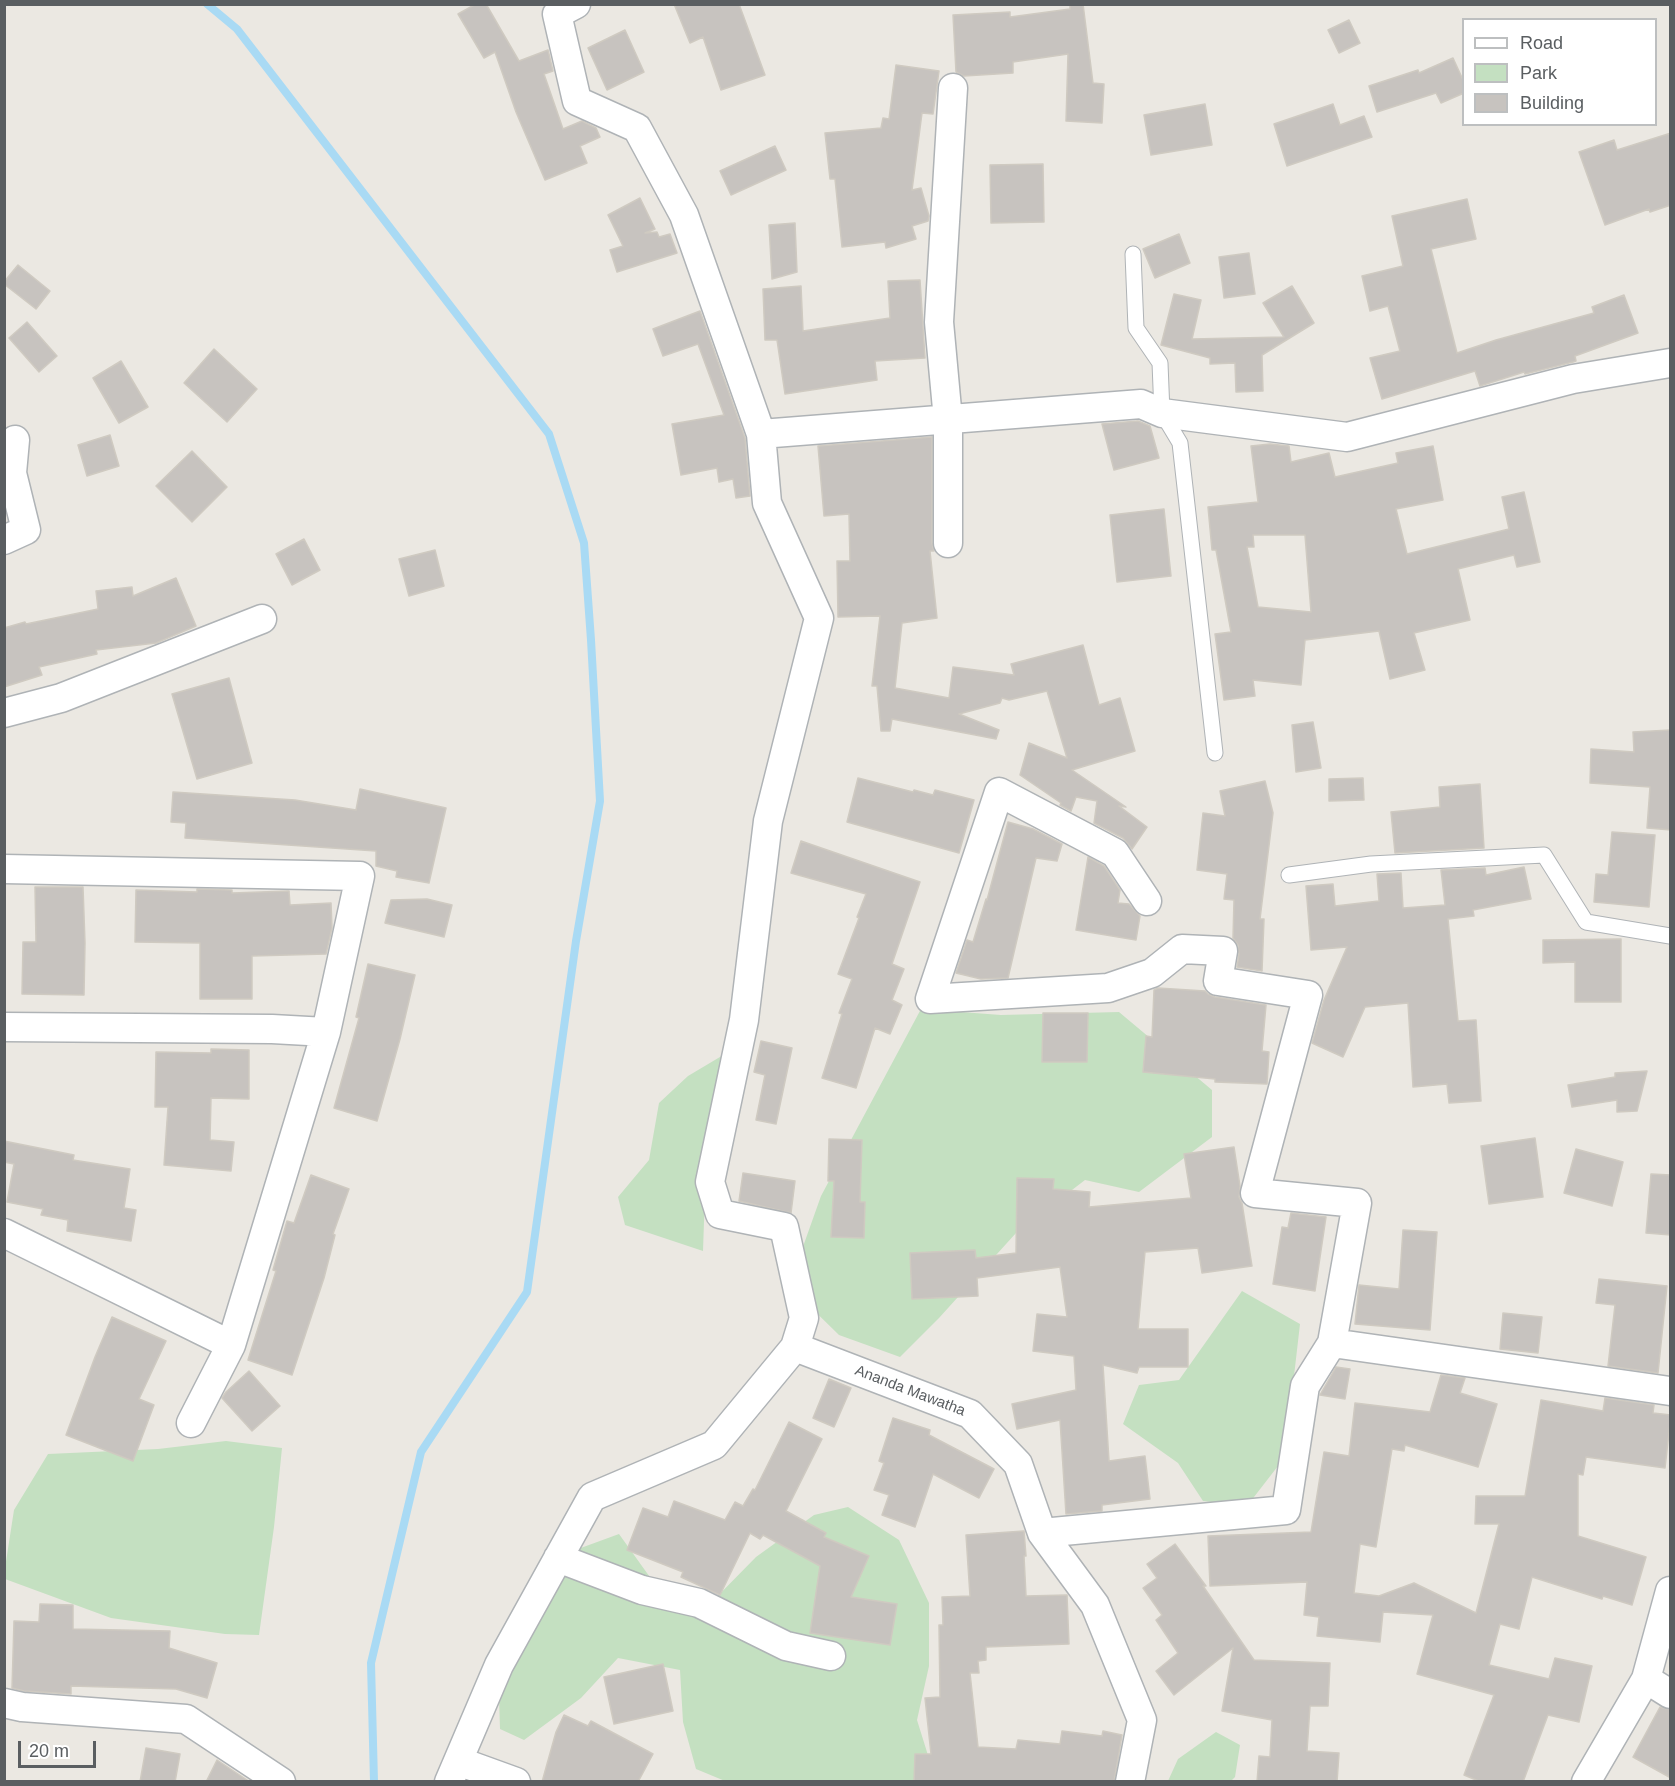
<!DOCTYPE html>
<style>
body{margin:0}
#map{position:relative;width:1675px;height:1786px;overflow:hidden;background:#ebe8e2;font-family:Helvetica,sans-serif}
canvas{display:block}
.frame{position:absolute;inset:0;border:6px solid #5a5e61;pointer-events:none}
.legend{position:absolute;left:1462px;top:18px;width:195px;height:108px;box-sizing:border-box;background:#fff;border:2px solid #bdbfc0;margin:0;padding:8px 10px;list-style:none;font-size:18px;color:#5a5e61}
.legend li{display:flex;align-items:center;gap:12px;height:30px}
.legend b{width:30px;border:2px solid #bdbfc0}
.scale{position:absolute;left:18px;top:1741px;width:78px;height:27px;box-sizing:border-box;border:3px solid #5a5e61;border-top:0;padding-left:8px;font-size:18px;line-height:21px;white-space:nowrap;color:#5a5e61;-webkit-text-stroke:4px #fff;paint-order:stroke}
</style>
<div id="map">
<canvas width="1675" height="1786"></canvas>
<div class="frame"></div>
<ul class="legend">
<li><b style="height:8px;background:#fff"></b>Road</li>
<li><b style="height:16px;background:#c4e0c1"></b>Park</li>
<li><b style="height:16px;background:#c7c3bf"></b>Building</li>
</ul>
<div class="scale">20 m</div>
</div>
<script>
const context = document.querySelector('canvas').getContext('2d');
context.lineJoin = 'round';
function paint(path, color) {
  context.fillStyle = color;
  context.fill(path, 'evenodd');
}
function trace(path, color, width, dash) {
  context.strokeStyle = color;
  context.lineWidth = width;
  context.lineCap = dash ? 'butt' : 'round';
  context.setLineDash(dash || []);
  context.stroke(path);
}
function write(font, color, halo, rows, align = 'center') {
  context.font = font + ' Helvetica,sans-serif';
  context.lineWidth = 4.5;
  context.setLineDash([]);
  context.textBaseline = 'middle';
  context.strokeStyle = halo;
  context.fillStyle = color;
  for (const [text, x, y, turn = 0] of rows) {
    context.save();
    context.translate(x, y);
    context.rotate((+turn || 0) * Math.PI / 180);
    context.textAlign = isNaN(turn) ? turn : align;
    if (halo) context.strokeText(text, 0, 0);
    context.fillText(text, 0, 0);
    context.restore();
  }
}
paint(new Path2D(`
 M921,1009L1001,1015L1119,1012L1212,1090V1137L1139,1192L1085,1180L1016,1233L939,1318L900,1357L839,1335L789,1286L821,1196Z
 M725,1054L705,1192L703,1251L625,1225L618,1197L649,1160L659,1103L688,1076Z
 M1242,1291L1300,1324L1294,1376L1278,1466L1247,1506L1203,1501L1178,1463L1123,1424L1139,1385L1179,1380Z
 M226,1441L282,1448L274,1527L259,1635L225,1634L111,1618L5,1579V1568L14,1510L48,1454L158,1449Z
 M848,1507L899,1540L929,1603V1666L917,1720L936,1781H725L696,1769L683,1722L680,1670L618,1658L581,1698L524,1740L500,1729L499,1696L536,1623L578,1549L619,1534L662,1594L701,1613L756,1557L814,1515Z
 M1216,1732L1240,1745L1235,1777L1231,1781H1168L1178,1759Z`), '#c4e0c1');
trace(new Path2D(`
 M207,4L237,29L549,434L584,543L591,640L600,801L576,941L527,1292L421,1452L371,1663L374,1782`), '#a9daf4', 8);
const building = new Path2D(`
 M476,4H486L519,61L548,50L553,71L544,74L563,129L582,121L596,128L600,137L580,146L587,163L545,180L516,112L495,52L484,58L458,14Z
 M674,4H739L765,75L721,90L703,37L690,43Z
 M1070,4H1083L1093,83L1104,84L1102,123L1066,121L1068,54L1013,62V73L964,76L956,72L953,15L1010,12V17L1070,9Z
 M1349,20L1360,43L1339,53L1328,30Z
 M625,30L644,72L607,90L588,48Z
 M1453,58L1464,82V93L1441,103L1436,93L1377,112L1369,86L1418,70L1419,73Z
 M896,65L939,71L933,114L922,113L912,190L921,188L929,216L928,221L912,226L916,239L886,248L885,242L842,247L835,179H830L825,133L881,128L883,118L889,119Z
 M1205,104L1212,145L1151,155L1144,115Z
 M1333,104L1340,125L1364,116L1372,137L1287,166L1274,124Z
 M1671,133V205L1650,212L1649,209L1605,225L1579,152L1614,140L1617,150Z
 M775,146L786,170L731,195L720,171Z
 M1043,164L1044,222L991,223L990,165Z
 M640,198L655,229L645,233L657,232L659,237L670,234L677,253L617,272L610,250L623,246L608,215Z
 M1467,199L1476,239L1431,249L1457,353L1496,340L1594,313L1592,307L1624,295L1638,333L1575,356L1576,361L1573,362L1525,374L1524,372L1480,386L1475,371L1382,399L1370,358L1400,351L1388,306L1370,311L1362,276L1403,266L1392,216Z
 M795,223L797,272L772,279L769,225Z
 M1179,234L1190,263L1155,278L1143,249Z
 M1249,253L1255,294L1224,298L1219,257Z
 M18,265L50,291L36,309L4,284V282Z
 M920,280L925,358L875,361L877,380L785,394L777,340H765L763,289L801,286L803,331L890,318L888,281Z
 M1292,286L1314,323L1262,355L1263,391L1236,392L1235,363L1210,364V358L1161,345L1174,294L1201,300L1192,339L1284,337L1263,303Z
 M700,311L745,438L750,496L736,498L733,479L719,482L717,468L681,475L672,424L724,415L698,344L663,356L653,329Z
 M27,322L57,356L39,372L9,338Z
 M214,349L257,389L227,422L184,383Z
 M121,361L148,407L119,423L93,378Z
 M1138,421L1150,426L1159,458L1114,470L1102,424Z
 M110,435L119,466L87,476L78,445Z
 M932,437V543L934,551H930L937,618L902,623L895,688L949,698L953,667L1014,675L1011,664L1083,645L1099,705L1120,698L1135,751L1072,770L1126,807L1119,806L1147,827L1132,849L1123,838L1094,823L1097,801L1076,797L1071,811L1060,805L1061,803L1020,775L1029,743L1067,758L1047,691L1009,700L1002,698L1000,703L959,714L999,730L996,739L892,719L890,731H881L877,686H872L880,616L838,617L837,561H850L849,514L824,516L818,446Z
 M1270,444L1289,446L1291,462L1329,453L1335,477L1398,463L1396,453L1433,446L1443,500L1396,509L1407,554L1509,529L1502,497L1524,492L1540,562L1517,567L1514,555L1458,569L1470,620L1414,633L1425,670L1390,679L1379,631L1305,640L1301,685L1253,680L1255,696L1224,700L1215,634L1231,632L1216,550H1212L1208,507L1258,502L1251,446ZM1253,535H1305L1311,612L1258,607L1247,547H1254Z
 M192,451L227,487L192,522L156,486Z
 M1164,509L1171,576L1117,582L1110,515Z
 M304,539L320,570L292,585L276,554Z
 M435,550L444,586L409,596L399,559Z
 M176,578L196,626L156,643L96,650L97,654L39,667L42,675L4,687V628L25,622L26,624L98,609L96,591L132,587L133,596Z
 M229,678L252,763L197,779L172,694Z
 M1313,722L1321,768L1296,772L1292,725Z
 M1671,730V830L1647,828L1650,787L1590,783L1591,749L1634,752L1633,732Z
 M858,778L913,792L914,790L933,795L935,790L974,800L959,853L847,822Z
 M1363,778L1364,800L1329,801V779Z
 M1265,781L1273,813L1260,919H1264L1262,971L1237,967L1239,954L1238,945L1233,938L1234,900L1224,899L1227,874L1197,870L1203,813L1225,816L1220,791Z
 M1480,784L1484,848L1395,853L1391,812L1440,807L1439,787Z
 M360,789L446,808L429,883L396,877L397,871L376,866V851L185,838L186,823L171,822L173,792L295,800L356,810Z
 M1008,822L1033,829L1062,844L1057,861L1036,858L1008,978L981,979L956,973L967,940L973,942L986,899L987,900Z
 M1612,832L1655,835L1649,907L1594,902L1596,874L1608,875Z
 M801,841L920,882L892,964L904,969L892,1000L902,1005L890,1034L875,1028L856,1088L822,1078L842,1014L839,1013L852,979L838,974L859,918L857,917L866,894L791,873Z
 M1088,857L1104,866L1120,890L1118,903L1129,904L1140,916L1136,940L1076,930Z
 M1524,867L1531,899L1473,910L1474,916L1448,919L1458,1021L1476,1020L1481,1101L1449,1103L1447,1084L1413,1087L1408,1003L1365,1007L1343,1057L1312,1043L1324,1000L1347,947L1311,950L1306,886L1333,884L1335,906L1379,901L1377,874L1401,873L1403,908L1445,905L1441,870L1485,868L1486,875Z
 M35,887H83L85,943L84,995L22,994L23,942H36Z
 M197,889L232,890V893L289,891L290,905L331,903L332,928L326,954L252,956V999H200V943L135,942L136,890L197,892Z
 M427,899L452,905L444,937L385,923L391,900Z
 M1621,939V1002H1575V962L1543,963V940Z
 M368,964L415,975L400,1039L377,1121L334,1108L359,1018L356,1017Z
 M1158,988L1205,991L1208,994L1215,997L1266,1005L1262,1051L1269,1052L1267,1084L1215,1082V1079L1143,1072L1146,1036L1152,1037L1154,990Z
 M1043,1013H1088L1087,1062H1042Z
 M761,1041L792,1048L776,1124L756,1120L765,1075L754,1072Z
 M211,1049L249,1050V1099L211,1098L210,1140L234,1142L231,1171L164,1165L168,1107H155L156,1052L211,1053Z
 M1647,1071L1637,1111L1617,1112V1100L1572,1107L1568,1085L1615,1077V1073Z
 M1535,1138L1543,1197L1489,1204L1481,1146Z
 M829,1139L862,1140L860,1202H865L864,1238L831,1237L834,1181H828Z
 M4,1141L74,1155L73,1160L130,1169L124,1208L136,1210L131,1241L67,1231L68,1220L41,1215L43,1209L7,1202L14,1164L4,1162Z
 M1234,1147L1240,1186L1239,1197L1242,1203L1252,1266L1202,1273L1198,1248L1145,1252L1138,1329H1188V1367H1139L1137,1373L1103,1365L1109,1461L1145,1456L1150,1499L1102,1505V1511L1066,1514L1060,1420L1017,1429L1012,1404L1076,1390L1074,1356L1033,1351L1037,1314L1067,1317L1060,1267L977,1278L978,1296L912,1299L910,1253L975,1250L976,1258L1016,1253L1017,1178L1054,1179L1053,1189L1090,1192L1089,1207L1191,1198L1184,1154Z
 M1576,1149L1623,1162L1612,1206L1564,1193Z
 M743,1173L795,1181L791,1213L739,1201Z
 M1651,1174L1671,1175V1235L1646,1233Z
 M311,1175L349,1189L333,1234L335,1235L324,1278L292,1375L248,1360L276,1271L273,1270L287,1221L294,1223Z
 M1291,1213L1326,1217L1315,1291L1273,1284L1282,1227L1288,1228Z
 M1403,1230L1437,1232L1430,1330L1355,1324L1359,1285L1399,1289Z
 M1599,1279L1667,1286L1658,1373L1608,1366L1615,1305L1596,1303Z
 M1503,1313L1542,1317L1538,1353L1500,1349Z
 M112,1317L166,1341L139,1399L154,1405L133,1461L66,1435L95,1357Z
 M1336,1367L1350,1369L1345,1399L1320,1395Z
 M249,1371L280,1406L252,1431L222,1398L226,1392Z
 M1441,1375L1465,1378L1460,1393L1497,1404L1478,1467L1405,1445L1404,1451L1392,1449L1376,1547L1360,1544L1354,1593L1379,1596L1414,1583L1476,1613L1499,1524H1475L1476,1496H1525L1541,1400L1603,1411L1605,1398L1654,1405L1653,1413L1671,1415L1665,1468L1586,1457L1583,1475L1578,1474V1536L1646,1557L1632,1605L1603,1596L1602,1599L1532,1577L1519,1629L1500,1624L1489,1665L1549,1679L1555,1658L1592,1666L1579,1722L1548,1715L1523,1782H1481L1464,1775L1494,1695L1417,1674L1433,1615L1383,1612L1380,1642L1317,1636L1319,1617L1304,1615L1307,1582L1210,1586L1208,1536L1311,1532L1324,1452L1349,1456L1355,1403L1430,1412Z
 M829,1379L851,1388L834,1427L813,1418Z
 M893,1418L930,1430L929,1435L994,1469L979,1498L933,1474L915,1527L882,1515L889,1495L874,1490L884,1463L879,1461Z
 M789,1422L822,1439L786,1511L826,1533L824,1537L869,1556L851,1597L897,1604L890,1645L810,1633L820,1566L763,1535L760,1539L750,1533L720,1595L681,1577L683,1572L627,1550L643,1508L668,1517L674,1501L725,1520L735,1502L743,1506L753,1489L755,1490Z
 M1024,1531L1026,1556H1024L1026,1596L1067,1595L1069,1644L986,1647V1660L978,1661L979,1673H970L978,1747L1016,1749L1018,1740L1060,1744L1062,1731L1102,1736L1103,1731L1122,1735L1114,1782H914L915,1754H931L925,1698L940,1697L939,1625H943L942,1597L970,1596L966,1535Z
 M1175,1544L1206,1586H1203L1254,1660L1330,1663L1328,1706H1310L1307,1751L1339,1753L1337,1782H1257L1259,1756L1270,1757L1272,1720L1222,1711L1233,1648L1174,1695L1156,1671L1178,1653L1156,1620L1162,1615L1143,1588L1157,1578L1147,1564Z
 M40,1604L73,1605V1629L170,1631L169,1648L217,1663L207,1698L176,1689L71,1686V1694L24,1691L12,1688L14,1621L39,1622Z
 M663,1664L673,1711L614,1724L604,1677Z
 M1660,1707L1671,1710V1778L1633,1757Z
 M564,1715L588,1726L591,1721L653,1754L638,1782H542L556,1732Z
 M146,1748L180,1754L175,1782H140Z
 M217,1760L250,1782H206Z`);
paint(building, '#c7c3bf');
trace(building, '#cfcac1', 1.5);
const lane = new Path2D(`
 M1133,254L1136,328L1160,363L1162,413L1180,443L1215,753
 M1289,875L1371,864L1544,855L1586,922L1670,936`);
const street = new Path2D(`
 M576,4L557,14L577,101L637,128L684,215L761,434L1141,404L1162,413L1347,437L1573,379L1670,363
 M4,540L26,530L12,473L15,440
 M948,543V420L939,322L953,88
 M4,713L61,698L262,619
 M4,869L360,876L326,1032L231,1345L4,1233
 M1147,901L1115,853L999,792L930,999L1108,988L1152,973L1182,949L1223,951L1218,981L1308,995L1255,1193L1357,1203L1332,1343
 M4,1027L272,1029L326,1032
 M795,1347L970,1414L1018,1464L1042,1533L1095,1605L1142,1720L1130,1782
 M191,1423L231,1345
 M1042,1533L1286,1510L1305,1386L1332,1343L1670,1391
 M558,1558L642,1590L699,1603L786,1646L831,1656
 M1646,1679L1670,1694
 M4,1703L22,1707L186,1719L281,1782
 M458,1761L516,1782
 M449,1782L499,1665L592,1497L714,1445L795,1347L804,1318L784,1227L720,1214L710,1182L744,1020L768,821L819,618L767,503L761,434
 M1586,1782L1646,1679L1670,1591`);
trace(lane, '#afb3b6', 17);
trace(street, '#afb3b6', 31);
trace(lane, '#fff', 15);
trace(street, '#fff', 28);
write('15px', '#5a5e61', '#fff', [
 ["Ananda Mawatha",910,1391,21]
]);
</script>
